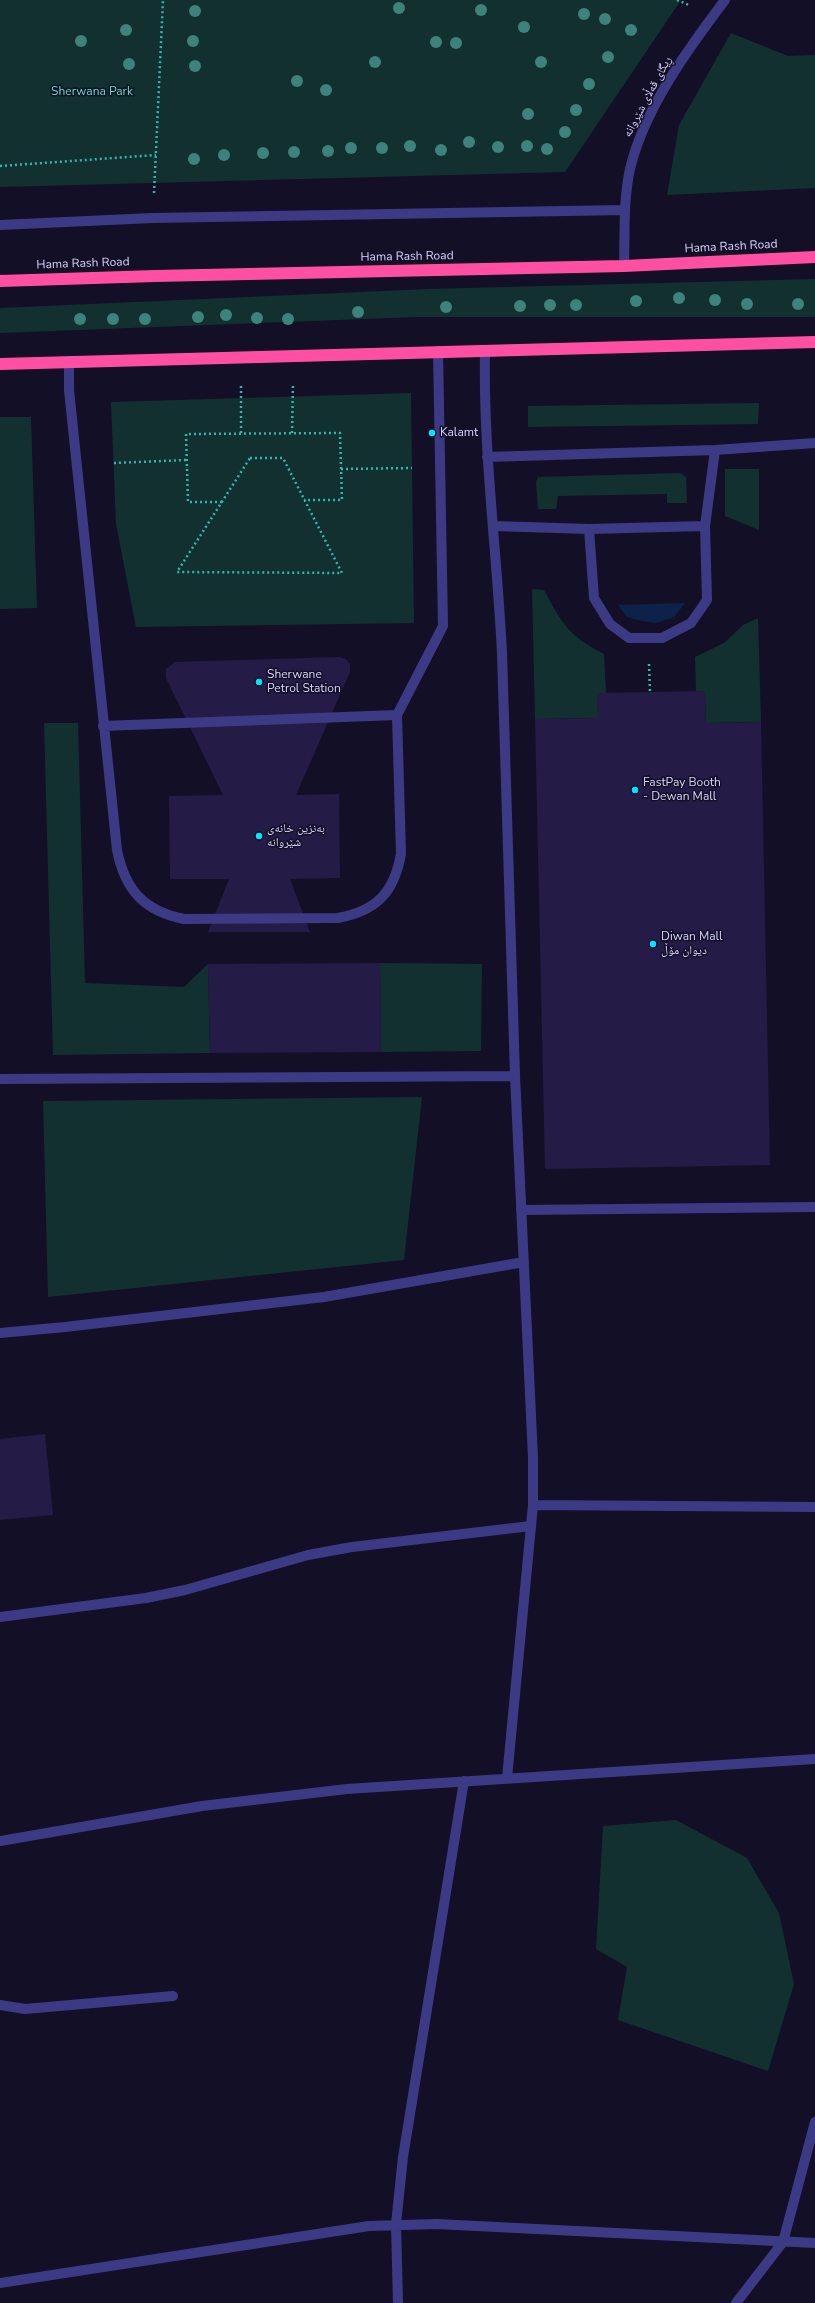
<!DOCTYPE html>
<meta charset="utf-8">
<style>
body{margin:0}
canvas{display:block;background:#130f26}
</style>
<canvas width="815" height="2303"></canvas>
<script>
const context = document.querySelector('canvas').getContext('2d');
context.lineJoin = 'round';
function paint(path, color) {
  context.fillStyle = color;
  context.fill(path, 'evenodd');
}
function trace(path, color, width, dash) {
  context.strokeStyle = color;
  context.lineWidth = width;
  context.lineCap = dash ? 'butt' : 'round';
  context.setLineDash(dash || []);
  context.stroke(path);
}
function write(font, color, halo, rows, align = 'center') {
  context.font = font + ' "Nunito Sans","Noto Naskh Arabic",sans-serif';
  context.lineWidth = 3;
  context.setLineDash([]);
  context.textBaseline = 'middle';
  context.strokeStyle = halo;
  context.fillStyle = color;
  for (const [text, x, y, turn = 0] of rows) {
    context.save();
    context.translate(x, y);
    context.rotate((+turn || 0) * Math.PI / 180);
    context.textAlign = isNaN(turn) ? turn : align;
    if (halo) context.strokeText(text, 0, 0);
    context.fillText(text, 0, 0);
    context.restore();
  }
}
paint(new Path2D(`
 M0,0H681L565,172L0,187Z
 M731,33L788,56L815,55V188L667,195L679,125Z
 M815,279V317H416L0,333V308L428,289Z
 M411,393L414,623L136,627L116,524L111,402Z
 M759,403L758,424L528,427V406Z
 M0,417H31L37,608L0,609Z
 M725,469H759V530L725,516Z
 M680,473L686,477L687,503H667V494L558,496L556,509H538L536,482L538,477Z
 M532,589L544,590C562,624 569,636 604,654L606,693H597L598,718L535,719Z
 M758,618L761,722L706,723L705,691H696L695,657L724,643L743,625Z
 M44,723H78L85,983L184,987L208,964L210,1053L53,1055Z
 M380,963L482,964L481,1051L381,1052Z
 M422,1097L404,1260L48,1297L43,1101Z
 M676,1820L747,1858L779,1913L794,1984L768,2071L618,2020L627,1967L596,1949L603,1826Z`), '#12302f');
paint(new Path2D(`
 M685,603L674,617L656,623L641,621L627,617L618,605Z`), '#0c2248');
paint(new Path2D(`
 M339,657L346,659L350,664V672L296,795L339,794L340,878L290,879L310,932H208L229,879H170L169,796L223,795L166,678V669L175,662Z
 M705,691L706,723L761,722L770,1165L545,1169L535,719L598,718L597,693Z
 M380,963L381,1052L210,1053L208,964Z
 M45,1434L53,1515L0,1520V1439Z`), '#241b47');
trace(new Path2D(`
 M677,0L689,5
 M0,166L156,155
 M154,193L163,0
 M241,433V383
 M292,433L293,383
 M250,458H283L342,573L177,572Z
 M114,463L186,460
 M341,469L412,468
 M222,502H188L186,434L340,433L342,500H304
 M649,664L650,692`), '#2fb8b0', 2.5, [2, 3]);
trace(new Path2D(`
 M0,225L153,218L625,210
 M624,266C625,234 623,201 630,169C644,109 688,49 725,0
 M485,350C483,451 497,552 502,653L515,1076L533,1458V1505L507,1778
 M69,361V390L117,850C125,890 144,911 184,919L338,918C376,911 394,893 401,854L397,715L443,626L438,351
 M487,457L715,450L815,443
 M493,526L589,529L705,526
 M589,529L594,598L610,624L629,638H662L691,623L707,600L705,526L715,450
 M103,726L397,715
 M0,1079L515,1076
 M521,1210L815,1207
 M0,1333L65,1327L324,1297L524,1262
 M533,1505L815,1507
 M0,1617L146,1598L185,1590L308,1555L352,1547L531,1526
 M0,1841L202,1806L347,1789L815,1759
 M0,2005L25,2009L173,1996
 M0,2283L369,2226L437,2224L815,2243
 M398,2303L396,2224L403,2157L464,1781
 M736,2303L783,2242L815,2122`), '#3d3a85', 10);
trace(new Path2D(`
 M0,281L155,276L624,266L815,257
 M0,364L815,342`), '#ff4fa3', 12);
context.fillStyle = '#3d827b';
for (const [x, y] of [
 [399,8],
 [481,10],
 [195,11],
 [584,14],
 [605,19],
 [524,27],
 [126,30],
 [631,30],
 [81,41],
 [193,41],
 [436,42],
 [456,43],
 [608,57],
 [375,62],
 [541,62],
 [129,64],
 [195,66],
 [297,81],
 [589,84],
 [326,90],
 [576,110],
 [528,114],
 [565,132],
 [469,142],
 [410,146],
 [527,146],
 [498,147],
 [351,148],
 [382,148],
 [547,149],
 [441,150],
 [328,151],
 [294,152],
 [263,153],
 [224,155],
 [194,159],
 [679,298],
 [715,300],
 [636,301],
 [747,304],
 [798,304],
 [550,305],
 [576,305],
 [520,306],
 [446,307],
 [358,312],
 [226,315],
 [198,317],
 [257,318],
 [80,319],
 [113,319],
 [145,319],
 [288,319]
]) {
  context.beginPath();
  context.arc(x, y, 6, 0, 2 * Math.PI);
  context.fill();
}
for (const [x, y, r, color] of [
 [432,433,4,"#00e5ff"],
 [259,682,4,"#00e5ff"],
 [635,790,4,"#00e5ff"],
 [259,836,4,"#00e5ff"],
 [653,944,4,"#00e5ff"]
]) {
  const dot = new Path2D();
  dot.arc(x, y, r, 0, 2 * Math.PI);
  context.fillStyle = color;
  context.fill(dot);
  trace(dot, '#130f26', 1.5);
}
write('12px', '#5fe0c0', '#130f26', [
 ["Sherwana Park",92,92]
]);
write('12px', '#d9d4ff', '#130f26', [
 ["ڕیگای قەڵای شێروانە",648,97,-62],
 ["Hama Rash Road",731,247,-3],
 ["Hama Rash Road",407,257,-1],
 ["Hama Rash Road",83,264,-2]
]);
write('12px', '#d9d4ff', '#130f26', [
 ["Kalamt",440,433],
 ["Sherwane",267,675],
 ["Petrol Station",267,689],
 ["FastPay Booth",643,783],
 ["- Dewan Mall",643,797],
 ["بەنزین خانەی",267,829],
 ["شێروانە",267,843],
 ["Diwan Mall",661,937],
 ["دیوان مۆڵ",661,951]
], 'left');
</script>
